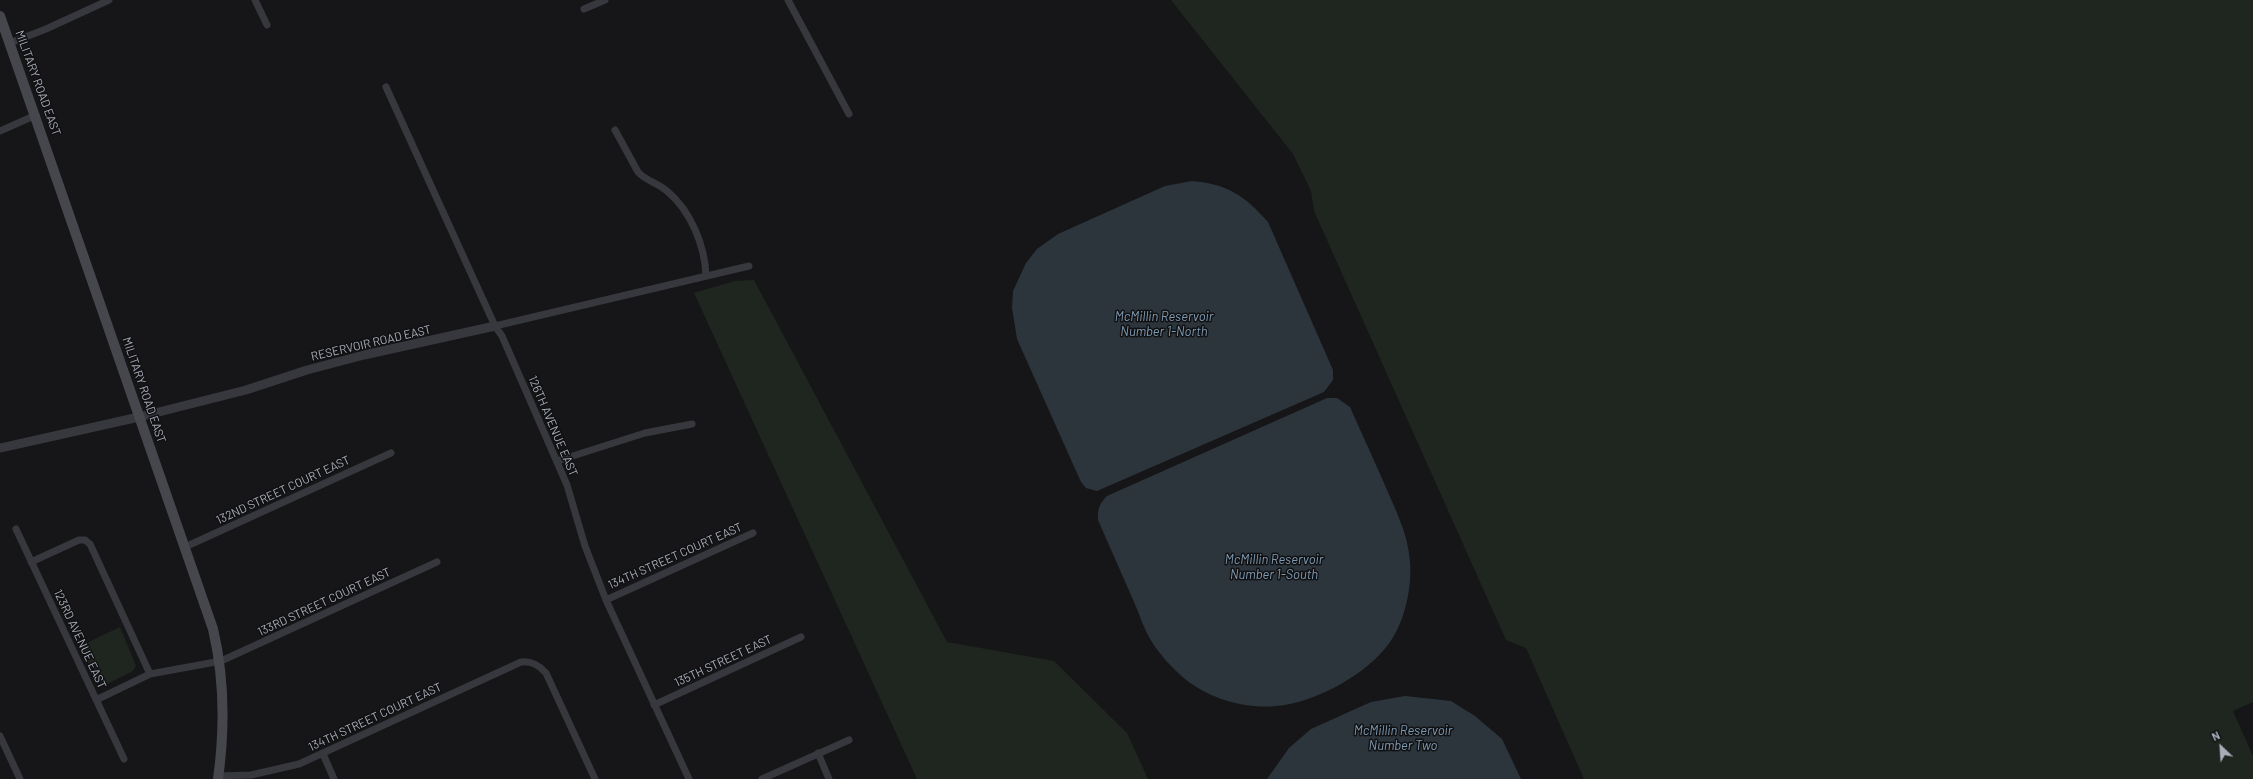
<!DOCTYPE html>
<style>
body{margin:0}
#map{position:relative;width:2253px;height:779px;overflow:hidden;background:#161618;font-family:Barlow,sans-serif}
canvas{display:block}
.north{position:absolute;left:2201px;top:727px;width:40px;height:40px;-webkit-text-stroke:3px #111113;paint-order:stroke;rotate:335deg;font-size:11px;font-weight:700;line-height:16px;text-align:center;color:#a8adb8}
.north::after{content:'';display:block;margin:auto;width:14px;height:18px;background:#a8adb8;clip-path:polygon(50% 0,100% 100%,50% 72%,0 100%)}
</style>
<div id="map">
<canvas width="2253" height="779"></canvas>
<div class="north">N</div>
</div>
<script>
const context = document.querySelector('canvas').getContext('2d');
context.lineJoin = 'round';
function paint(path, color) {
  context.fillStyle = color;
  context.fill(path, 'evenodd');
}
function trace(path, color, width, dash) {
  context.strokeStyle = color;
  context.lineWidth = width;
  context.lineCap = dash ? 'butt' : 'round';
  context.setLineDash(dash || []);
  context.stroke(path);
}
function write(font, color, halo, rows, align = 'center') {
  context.font = font + ' Barlow,sans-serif';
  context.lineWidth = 3;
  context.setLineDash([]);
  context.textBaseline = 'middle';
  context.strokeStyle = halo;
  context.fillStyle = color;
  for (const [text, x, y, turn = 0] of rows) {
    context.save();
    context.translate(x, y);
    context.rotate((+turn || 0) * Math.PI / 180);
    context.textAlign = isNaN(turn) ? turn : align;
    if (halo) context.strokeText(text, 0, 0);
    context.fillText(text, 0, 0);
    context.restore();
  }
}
paint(new Path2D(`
 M1171,0H2253V702L2233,711L2253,756V779H1584L1526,648L1506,640L1314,211L1311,191L1293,154Z
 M754,280L947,642L1054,661L1127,733L1148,779H917L694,293L735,281Z
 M120,627L136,666L133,671L107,684L99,683L95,679L80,646Z`), '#1e261f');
paint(new Path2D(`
 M1192,181C1228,184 1245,196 1268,222L1333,370V380L1324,392L1097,491L1086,488L1081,482L1017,339L1012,308L1013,291L1026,263L1037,249L1058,234L1165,186Z
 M1327,398H1337L1350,407C1361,432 1373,458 1384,483C1395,509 1408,533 1410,562C1412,587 1405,621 1390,642C1368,674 1315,703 1276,706C1245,709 1210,699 1185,679C1173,669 1160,655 1152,642C1144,630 1140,615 1134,602C1122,575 1110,547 1098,520C1097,509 1100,503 1107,496Z
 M1405,696L1451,701L1475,716L1502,739L1521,779H1267L1289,748L1311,729L1371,702Z`), '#2c353c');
trace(new Path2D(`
 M255,0L267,25
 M788,0L849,114
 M584,9L605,0
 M10,43L46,29L109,0
 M386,87L495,326L502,336L567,485L585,546L606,600L689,779
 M615,130L638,172C646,181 658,183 667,191C691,211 705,246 706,276
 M0,131L36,115
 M495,326L749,266
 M557,461L645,433L692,424
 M16,529L124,759
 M185,547L391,453
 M31,562L79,540H85L90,544L150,674
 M606,600L753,533
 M96,700L150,674L221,661L437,562
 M654,705L801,637
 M0,736L20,779
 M818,753L829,779
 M323,754L334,779
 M219,776L251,775L299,764L521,662C532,661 539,665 546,673L595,779
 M762,779L849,740`), '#37383d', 7);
trace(new Path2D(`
 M0,448L139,417L246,390L307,370L364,355L495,326`), '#37383d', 9);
trace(new Path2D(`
 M0,16L213,629C225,680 225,728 218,779`), '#45474d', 10);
write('12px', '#a8adb8', '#111113', [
 ["MILITARY ROAD EAST",38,83,70],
 ["RESERVOIR ROAD EAST",371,343,-13],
 ["MILITARY ROAD EAST",144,390,71],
 ["126TH AVENUE EAST",553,426,67],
 ["132ND STREET COURT EAST",283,490,-25],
 ["134TH STREET COURT EAST",675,556,-24],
 ["133RD STREET COURT EAST",324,602,-25],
 ["123RD AVENUE EAST",80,639,65],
 ["135TH STREET EAST",723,661,-25],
 ["134TH STREET COURT EAST",375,717,-25]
]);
write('italic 13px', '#7f9bb3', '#111113', [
 ["McMillin Reservoir",1164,317],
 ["Number 1-North",1164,332],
 ["McMillin Reservoir",1274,560],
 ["Number 1-South",1274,575],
 ["McMillin Reservoir",1403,731],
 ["Number Two",1403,746]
]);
</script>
